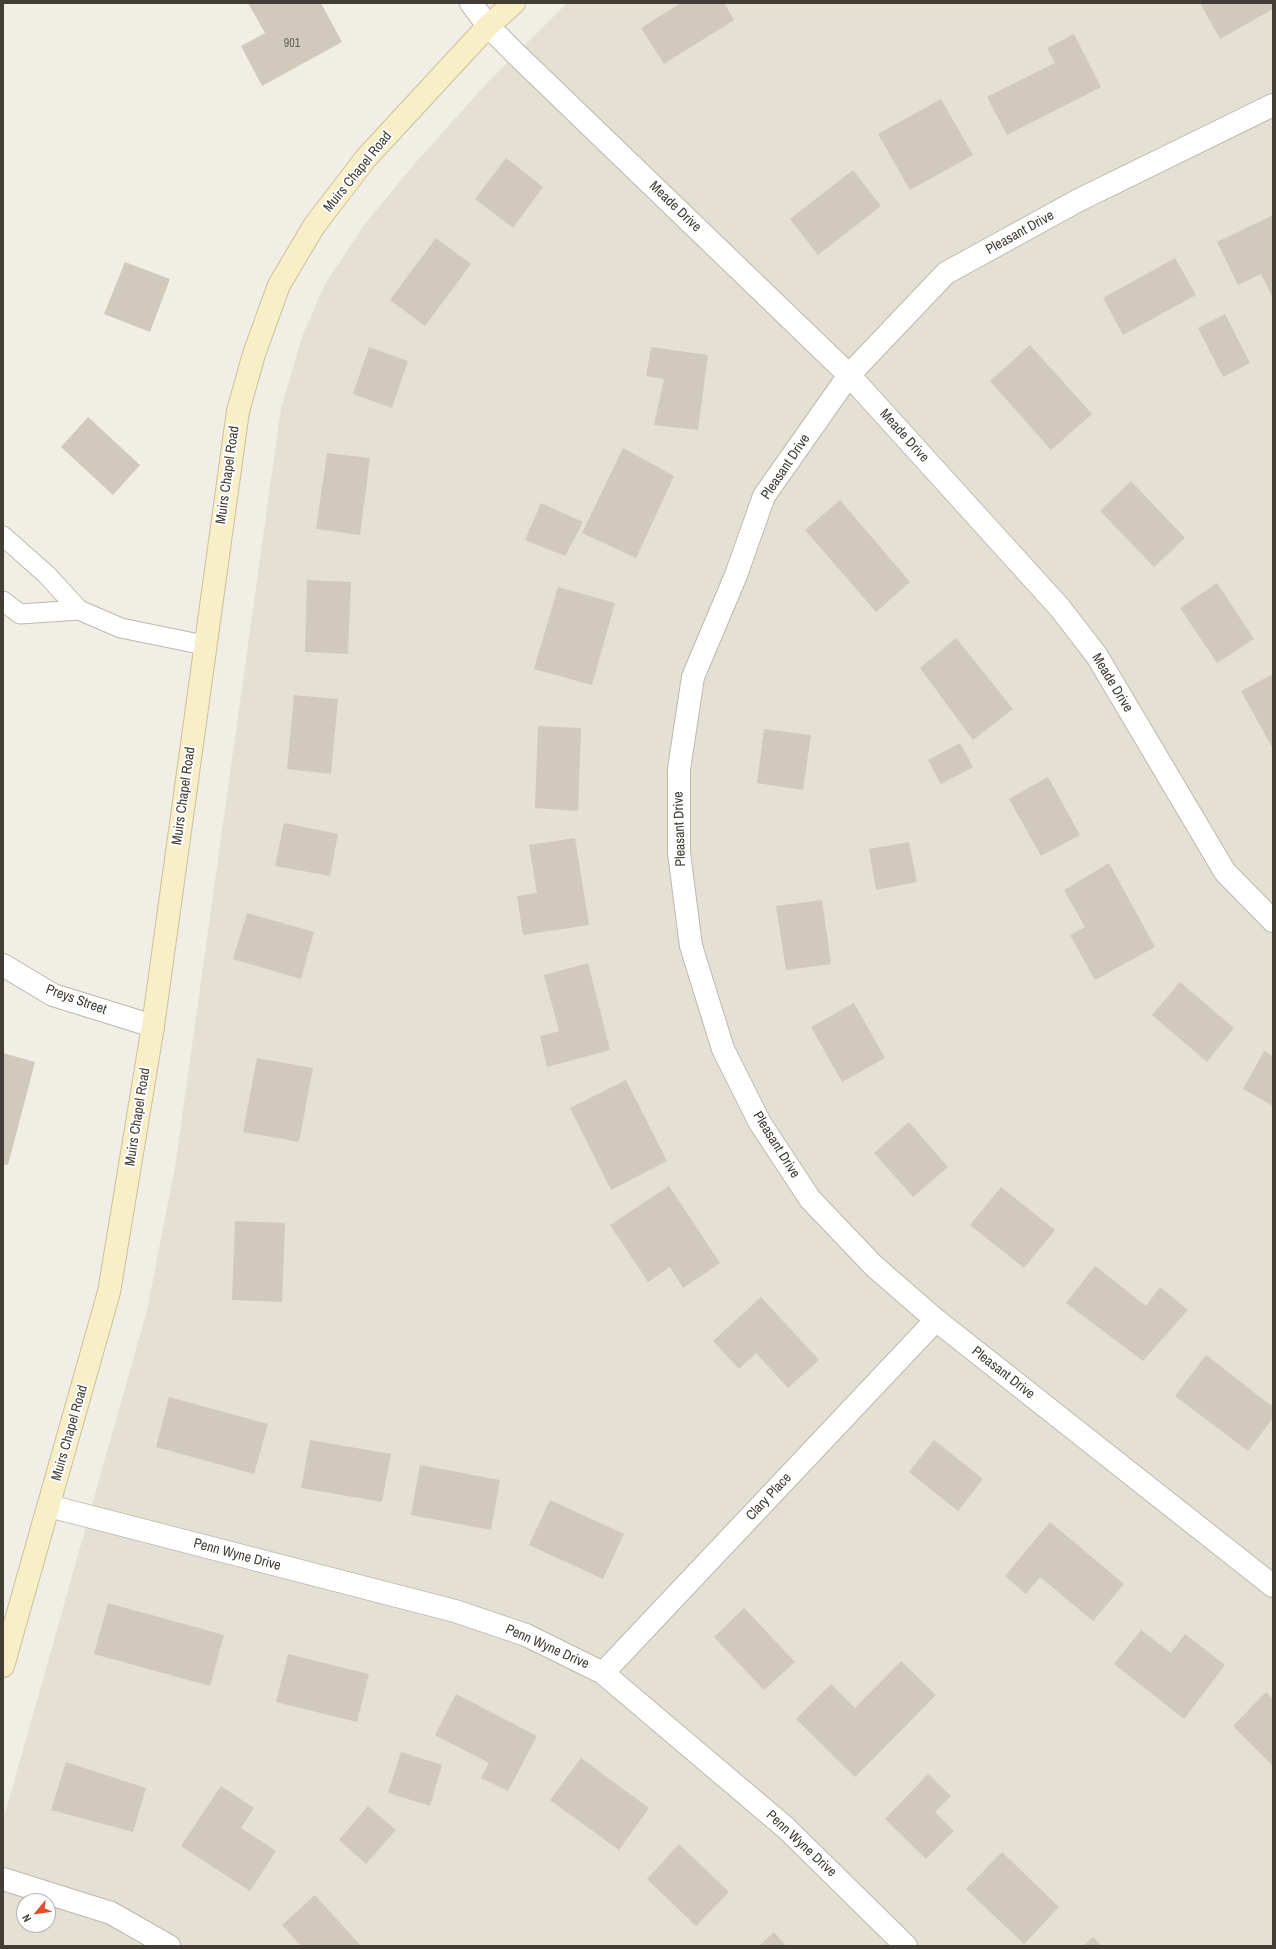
<!DOCTYPE html>
<style>
body{margin:0}
#map{position:relative;width:1276px;height:1949px;overflow:hidden;background:#f1eee6;font-family:"Archivo Narrow",sans-serif}
canvas{display:block}
.frame{position:absolute;inset:0;border:4px solid #423e36;pointer-events:none}
.north{position:absolute;left:16px;top:1893px;width:40px;height:40px;box-sizing:border-box;background:#fff;border:1px solid #b3b2af;border-radius:50%;rotate:241deg;font-size:11px;font-weight:700;line-height:16px;text-align:center;color:#423e36}
.north::after{content:'';display:block;margin:auto;width:14px;height:18px;background:#e14f2c;clip-path:polygon(50% 0,100% 100%,50% 72%,0 100%)}
</style>
<div id="map">
<canvas width="1276" height="1949"></canvas>
<div class="frame"></div>
<div class="north">N</div>
</div>
<script>
const context = document.querySelector('canvas').getContext('2d');
context.lineJoin = 'round';
function paint(path, color) {
  context.fillStyle = color;
  context.fill(path, 'evenodd');
}
function trace(path, color, width, dash) {
  context.strokeStyle = color;
  context.lineWidth = width;
  context.lineCap = dash ? 'butt' : 'round';
  context.setLineDash(dash || []);
  context.stroke(path);
}
function write(font, color, halo, rows, align = 'center') {
  context.font = font + ' "Archivo Narrow",sans-serif';
  context.lineWidth = 4;
  context.setLineDash([]);
  context.textBaseline = 'middle';
  context.strokeStyle = halo;
  context.fillStyle = color;
  for (const [text, x, y, turn = 0] of rows) {
    context.save();
    context.translate(x, y);
    context.rotate((+turn || 0) * Math.PI / 180);
    context.textAlign = isNaN(turn) ? turn : align;
    if (halo) context.strokeText(text, 0, 0);
    context.fillText(text, 0, 0);
    context.restore();
  }
}
paint(new Path2D(`
 M567,3H1273V1946H3V1821L147,1310L175,1167L281,408L302,337L325,284L364,225L416,162L486,84ZM24,1901H48V1925H24Z`), '#e4e0d4');
paint(new Path2D(`
 M248,3H321L342,42L262,86L241,46L265,33Z
 M681,3H724L734,20L664,64L641,28Z
 M1200,3H1273V9L1220,39Z
 M1074,34L1101,87L1007,135L987,97L1055,63L1047,48Z
 M941,99L973,155L910,190L878,134Z
 M506,158L543,187L513,228L475,199Z
 M853,170L881,206L818,255L790,219Z
 M1273,215V295L1272,296L1261,274L1238,285L1217,242Z
 M436,238L471,264L425,326L390,300Z
 M1175,258L1196,295L1123,335L1103,298Z
 M125,262L170,279L150,332L104,314Z
 M1225,314L1250,363L1223,377L1198,328Z
 M1030,345L1092,414L1051,450L990,381Z
 M369,347L408,361L392,408L353,394Z
 M651,347L708,355L698,430L654,425L664,379L646,376Z
 M88,417L140,465L113,495L61,447Z
 M623,448L674,476L636,558L582,533Z
 M327,453L370,458L360,535L316,529Z
 M1131,481L1185,538L1154,567L1100,511Z
 M840,500L910,582L876,612L805,530Z
 M541,503L583,522L565,556L525,540Z
 M307,580L351,582L348,654L305,652Z
 M1217,583L1254,639L1217,663L1180,608Z
 M558,587L615,603L592,685L534,669Z
 M956,638L1013,709L973,740L920,668Z
 M1273,674V749L1241,691Z
 M294,695L338,699L331,774L287,769Z
 M538,726L581,728L578,811L535,808Z
 M764,729L811,735L803,790L757,783Z
 M960,743L973,767L941,784L928,760Z
 M1048,777L1080,835L1041,856L1009,799Z
 M284,823L338,834L330,876L275,866Z
 M575,838L589,925L523,935L517,896L537,893L529,845Z
 M909,842L917,882L876,890L869,849Z
 M1109,863L1155,947L1095,980L1070,935L1085,927L1064,890Z
 M822,900L831,964L786,970L776,906Z
 M247,913L314,932L301,979L233,959Z
 M588,963L610,1050L547,1067L540,1036L559,1031L544,975Z
 M1180,982L1234,1028L1207,1062L1152,1015Z
 M854,1003L885,1058L842,1082L811,1027Z
 M1264,1051L1273,1056V1106L1243,1089Z
 M3,1053L35,1062L8,1165L3,1164Z
 M257,1058L313,1068L299,1142L243,1132Z
 M626,1080L667,1161L611,1190L570,1108Z
 M909,1122L948,1167L913,1197L874,1153Z
 M669,1186L720,1263L683,1288L670,1267L648,1282L610,1225Z
 M1001,1187L1055,1230L1024,1268L970,1225Z
 M235,1221L285,1223L282,1302L232,1300Z
 M1095,1266L1146,1306L1160,1287L1188,1310L1143,1361L1066,1303Z
 M761,1297L819,1360L788,1388L756,1353L739,1369L713,1341Z
 M1206,1355L1273,1407V1418L1248,1451L1175,1396Z
 M169,1397L268,1424L254,1474L156,1447Z
 M310,1440L391,1454L382,1502L301,1488Z
 M934,1440L983,1479L958,1511L909,1472Z
 M420,1465L500,1480L491,1530L411,1515Z
 M550,1500L624,1534L603,1579L529,1545Z
 M1050,1522L1124,1584L1093,1621L1040,1577L1026,1594L1005,1576Z
 M108,1603L224,1635L210,1686L94,1654Z
 M744,1608L795,1662L764,1690L714,1637Z
 M1141,1630L1171,1653L1185,1634L1225,1665L1184,1719L1114,1664Z
 M288,1654L369,1674L357,1722L276,1702Z
 M901,1661L936,1695L855,1777L796,1719L831,1684L855,1708Z
 M1266,1692L1273,1699V1766L1233,1726Z
 M456,1694L537,1736L508,1791L481,1778L489,1763L435,1735Z
 M401,1752L442,1765L430,1806L388,1793Z
 M581,1758L649,1808L619,1850L550,1800Z
 M66,1762L146,1788L133,1832L51,1810Z
 M928,1774L951,1796L935,1812L954,1831L926,1859L885,1819Z
 M221,1786L254,1808L241,1828L276,1851L250,1891L181,1846Z
 M368,1806L396,1830L366,1864L339,1840Z
 M679,1844L729,1892L696,1926L647,1879Z
 M1002,1852L1059,1907L1024,1944L966,1889Z
 M315,1895L361,1946H301L282,1925Z
 M774,1932L786,1946H759Z
 M1093,1937L1102,1946H1083Z`), '#d1cabc');
const service = new Path2D(`
 M3,536L47,575L79,610L121,628L204,645
 M3,601L20,614L79,610`);
const minor = new Path2D(`
 M471,3L488,26L517,55L849,375L1060,608L1097,656L1225,872L1273,921
 M1273,105L1079,200L946,273L849,375L764,496L736,575L693,677L679,769V853L691,946L723,1049L760,1123L810,1199L874,1266L936,1320L1273,1586
 M3,965L53,995L153,1026
 M49,1506L455,1611L526,1635L603,1673L786,1828L906,1946
 M603,1673L936,1320
 M3,1879L111,1913L169,1946`);
const secondary = new Path2D(`
 M3,1666L109,1292L153,1026L238,411L254,354L279,285L314,226L366,158L488,26L514,3`);
trace(service, '#beb8ac', 21);
trace(minor, '#beb8ac', 24);
trace(secondary, '#cbc19a', 24);
trace(service, '#fff', 19);
trace(minor, '#fff', 22);
trace(secondary, '#f8eec8', 22);
write('12px', '#666158', null, [
 ["901",292,44]
]);
write('14px', '#423e36', '#fff', [
 ["Muirs Chapel Road",358,172,-51],
 ["Meade Drive",675,207,44],
 ["Pleasant Drive",1020,233,-29],
 ["Meade Drive",904,436,48],
 ["Pleasant Drive",786,467,-56],
 ["Muirs Chapel Road",228,475,-82],
 ["Meade Drive",1112,683,59],
 ["Muirs Chapel Road",184,796,-82],
 ["Pleasant Drive",680,829,-92],
 ["Preys Street",76,1000,20],
 ["Muirs Chapel Road",138,1117,-81],
 ["Pleasant Drive",776,1145,58],
 ["Pleasant Drive",1003,1373,38],
 ["Muirs Chapel Road",70,1433,-74],
 ["Clary Place",769,1497,-47],
 ["Penn Wyne Drive",237,1555,15],
 ["Penn Wyne Drive",547,1647,24],
 ["Penn Wyne Drive",801,1844,43]
]);
</script>
